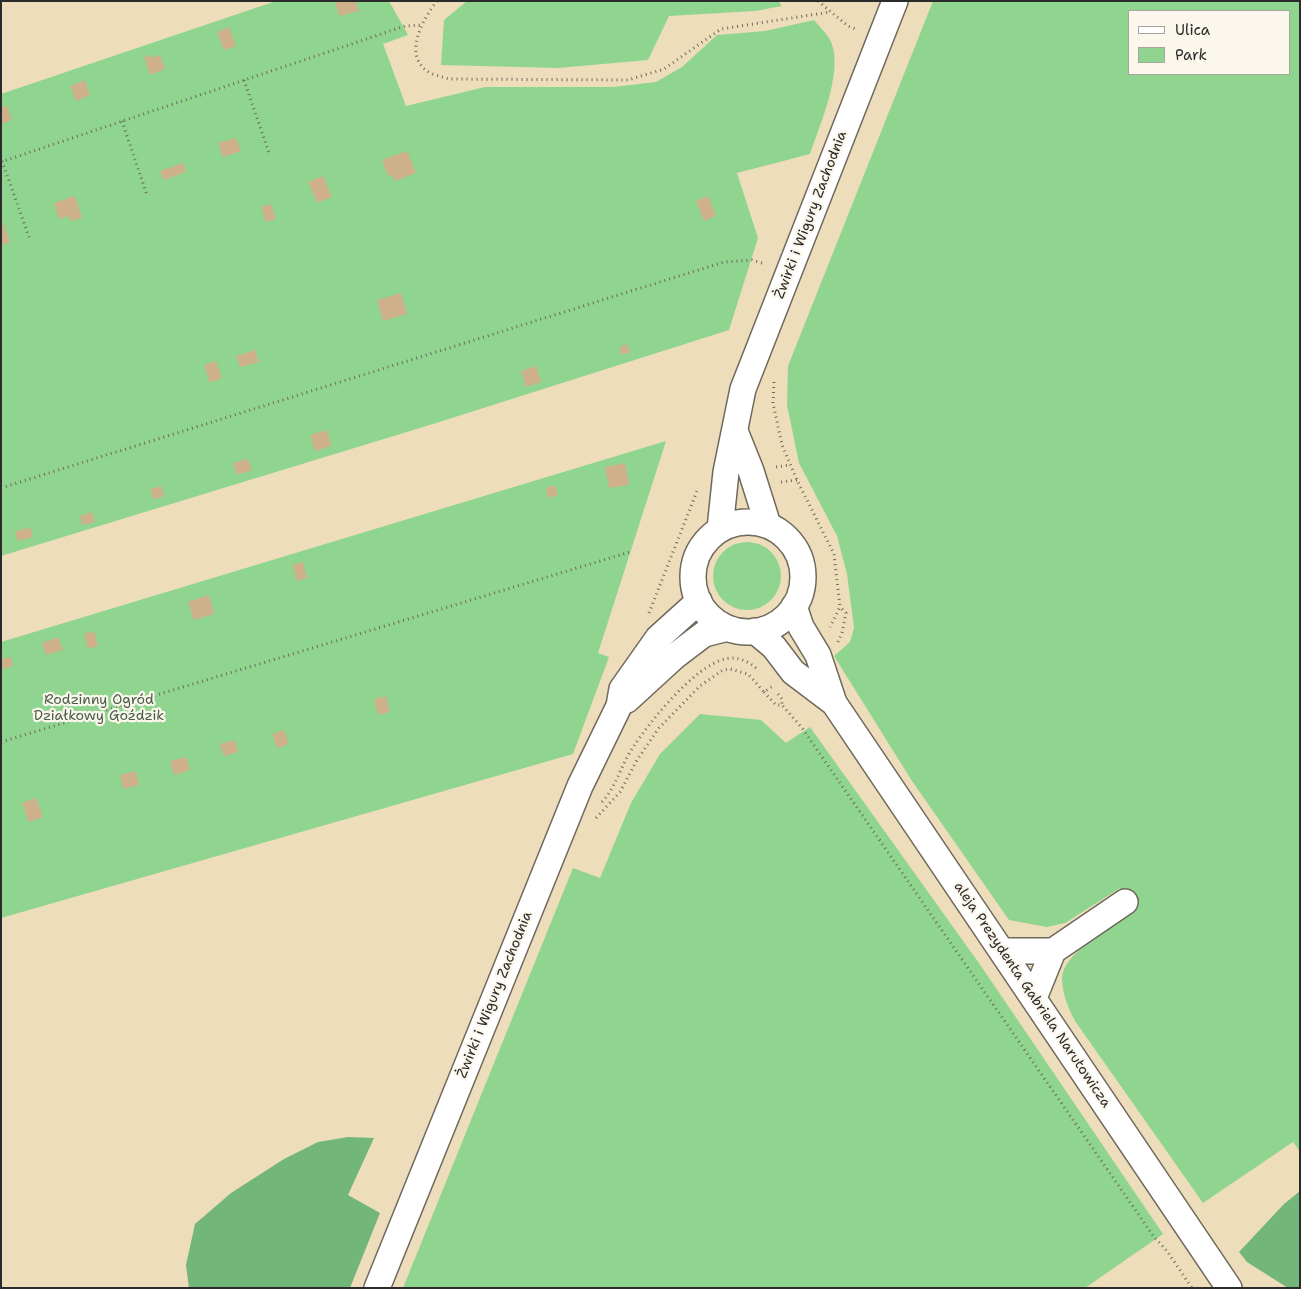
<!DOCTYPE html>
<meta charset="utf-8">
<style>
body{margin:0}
#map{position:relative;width:1301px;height:1289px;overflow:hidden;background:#edb;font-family:"Shantell Sans",sans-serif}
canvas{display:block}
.frame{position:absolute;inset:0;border:2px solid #2b2b2b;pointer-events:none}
.legend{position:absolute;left:1128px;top:10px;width:162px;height:65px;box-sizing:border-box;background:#fbf7ec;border:1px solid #a8a59f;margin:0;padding:6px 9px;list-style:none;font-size:15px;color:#2b2b2b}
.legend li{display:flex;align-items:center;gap:10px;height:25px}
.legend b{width:25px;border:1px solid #a8a59f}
</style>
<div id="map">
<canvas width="1301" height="1289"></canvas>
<div class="frame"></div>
<ul class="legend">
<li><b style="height:6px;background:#fff"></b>Ulica</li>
<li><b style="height:14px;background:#8fd58f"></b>Park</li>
</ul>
</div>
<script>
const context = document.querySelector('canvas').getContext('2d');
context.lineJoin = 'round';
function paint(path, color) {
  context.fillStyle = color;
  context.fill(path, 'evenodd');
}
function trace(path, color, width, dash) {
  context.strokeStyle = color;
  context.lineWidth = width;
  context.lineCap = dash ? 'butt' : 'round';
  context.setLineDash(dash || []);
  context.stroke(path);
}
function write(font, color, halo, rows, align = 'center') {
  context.font = font + ' "Shantell Sans",sans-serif';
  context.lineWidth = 4.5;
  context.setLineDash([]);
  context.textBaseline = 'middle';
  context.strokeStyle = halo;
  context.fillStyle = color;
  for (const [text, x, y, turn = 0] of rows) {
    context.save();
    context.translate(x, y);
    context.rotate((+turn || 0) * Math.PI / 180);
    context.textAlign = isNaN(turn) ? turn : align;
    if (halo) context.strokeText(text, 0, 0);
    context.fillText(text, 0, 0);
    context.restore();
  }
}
paint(new Path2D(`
 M276,1H389L408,35L383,44L406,106L485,87H613L656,82L682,67L717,35L765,31L814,20C819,26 825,32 829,38C846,66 820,125 810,154L737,173L758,238L729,330L433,424L1,556V94Z
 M467,1H778L782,6L755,11L669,16L648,60L558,68L441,65L444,20Z
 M933,1H1300V1152L1293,1142L1203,1203L1075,1021C1068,1008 1063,995 1062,980C1061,952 1116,926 1135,911L1120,888L1065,923L1047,927L1009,920L912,781L834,656L850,642L854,628L847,574L837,536L799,463L787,405L788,366ZM1130,11H1290V74H1130Z
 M666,441L598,653L609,657L573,754L1,918V642Z
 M713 576a34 34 0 1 1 68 0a34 34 0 1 1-68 0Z
 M700,714L761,720L786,743L810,727L981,966L1163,1234L1085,1288H403L573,868L600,878L631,803L660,754Z`), '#8fd58f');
paint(new Path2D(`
 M348,1137L374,1138L348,1195L380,1213L350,1288H189L186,1265L195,1224L231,1193L284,1159L318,1142Z
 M1300,1191V1288H1288L1247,1262L1239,1252L1284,1204Z`), '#73b67a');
paint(new Path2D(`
 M335,1H356L359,11L339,16Z
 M229,27L236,46L224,50L217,32Z
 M149,55L150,58L160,55L165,69L150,75L144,57Z
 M85,80L90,95L76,101L70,86Z
 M7,106L12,120L1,124V108Z
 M236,138L241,151L223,157L218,143Z
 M407,151L416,173L395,181L392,175L388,176L382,160Z
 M183,163L186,172L164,180L160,171Z
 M323,176L332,197L317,203L308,182Z
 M75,196L82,218L70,221L68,216L59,219L54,203Z
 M708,196L716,216L704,221L696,201Z
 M271,204L276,219L266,222L261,207Z
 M3,223L10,242L1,245V224Z
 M401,293L407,314L383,321L377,300Z
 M627,344L630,352L622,355L619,347Z
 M255,350L259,362L240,367L236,356Z
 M216,361L222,378L210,383L204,365Z
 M536,366L541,382L526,387L521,371Z
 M327,430L331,446L315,451L310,435Z
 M248,459L252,470L237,475L233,463Z
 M625,463L629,485L609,488L605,467Z
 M555,485L558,495L548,498L546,488Z
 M161,486L164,496L153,499L150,489Z
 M92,512L95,522L82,525L80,516Z
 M30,527L33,537L18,541L15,532Z
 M303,562L307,578L297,581L292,565Z
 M209,595L214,614L194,620L188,602Z
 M94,631L98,646L88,649L84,634Z
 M58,637L63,650L46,655L42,643Z
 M11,657L13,666L2,669L1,659Z
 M386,696L390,712L378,715L374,699Z
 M284,730L289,744L277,748L272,734Z
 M235,740L238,752L224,756L220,744Z
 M186,757L190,770L174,775L170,761Z
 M136,771L139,785L123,789L120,775Z
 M36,798L43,817L29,822L22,803Z`), '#ceb18a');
const minor = new Path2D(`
 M735,431L751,471L768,525
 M693 577a55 55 0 1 1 110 0a55 55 0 1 1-110 0Z
 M720,529L726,472L743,389L895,1
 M794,606L801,627L818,655L834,703L1229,1288
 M755,631L774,647L793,672L834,703
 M627,700L675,656L704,634L728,628
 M1002,951H1053L1125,902
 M1034,998L1053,951
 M377,1288L580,786L619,706L622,689L658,638L699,601`);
trace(minor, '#6f695d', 28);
trace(new Path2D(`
 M437,1C423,19 403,54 427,71C432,75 443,77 449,79L628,80L664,69L721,29L830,12
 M818,1L848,26L858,30
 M244,80L269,153
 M122,121L147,195
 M2,161L30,240
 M1,162L405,26L422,25
 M774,382L773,403L782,445L797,480L834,554L840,607L830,627
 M776,467L790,465
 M781,482L797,480
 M1,488L724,262L752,260L765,264
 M649,613L697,491
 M838,642L842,633L846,613L840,607
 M764,692L776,705H782L802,728L1154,1237L1167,1251L1192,1288
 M778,694L782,699V705
 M1,742L630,552
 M602,802C617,786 621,764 634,746C651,720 695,666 725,659C737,656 748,661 757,669
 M596,818L620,792L637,760L659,728L700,686L723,670L730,669L748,674L764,692L773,686`), '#6f695d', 3, [1, 4]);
trace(minor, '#fff', 25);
write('14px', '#2b2b2b', '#fbf7ec', [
 ["Żwirki i Wigury Zachodnia",811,215,-69],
 ["Żwirki i Wigury Zachodnia",495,995,-68],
 ["aleja Prezydenta Gabriela Narutowicza",1032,995,56]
]);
write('14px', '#495e49', '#fbf7ec', [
 ["Rodzinny Ogród",99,700],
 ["Działkowy Goździk",99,716]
]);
</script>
